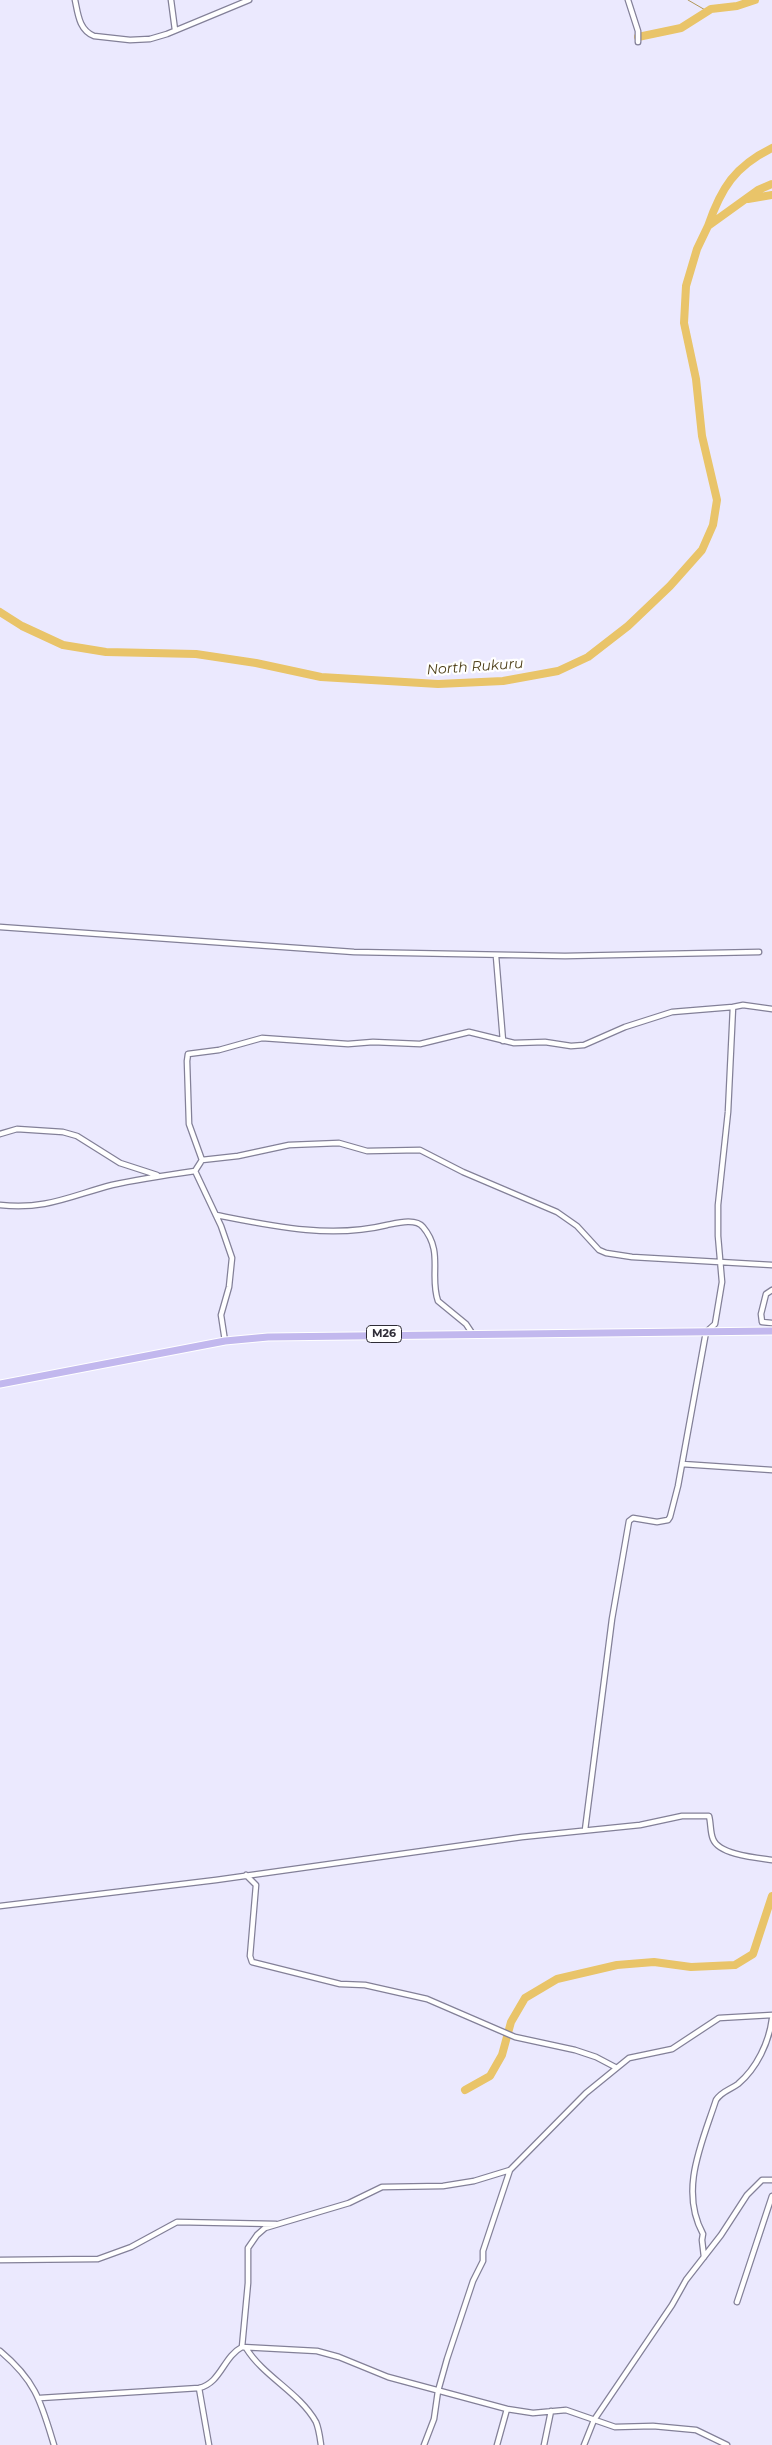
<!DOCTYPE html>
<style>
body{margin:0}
canvas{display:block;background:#ebe9fe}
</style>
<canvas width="772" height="2445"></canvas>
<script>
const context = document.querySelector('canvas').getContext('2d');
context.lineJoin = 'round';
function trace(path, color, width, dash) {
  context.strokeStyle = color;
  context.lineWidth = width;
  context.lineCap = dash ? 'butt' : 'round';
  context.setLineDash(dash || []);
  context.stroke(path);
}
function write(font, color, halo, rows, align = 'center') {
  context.font = font + ' Montserrat,sans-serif';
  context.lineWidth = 4.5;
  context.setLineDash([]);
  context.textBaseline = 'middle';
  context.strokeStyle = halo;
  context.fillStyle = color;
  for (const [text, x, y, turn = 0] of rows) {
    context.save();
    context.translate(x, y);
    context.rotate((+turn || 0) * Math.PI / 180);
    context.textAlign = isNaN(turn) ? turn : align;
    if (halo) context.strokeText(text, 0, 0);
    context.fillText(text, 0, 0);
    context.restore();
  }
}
trace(new Path2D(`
 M688,0L707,11`), '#b1975a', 1);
trace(new Path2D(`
 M638,37L681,28L711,9L737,6L755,0
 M748,199L772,195
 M708,226C721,188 735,166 772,148
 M0,612L22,626L63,645L106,652L196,654L256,663L321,677L438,684L503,681L558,671L588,657L628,626L670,586L702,550L713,525L717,500L702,436L696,379L684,323L686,286L697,249L708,226L758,190L772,184
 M465,2090L490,2076L502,2055L511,2022L525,1998L557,1979L617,1965L654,1962L691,1967L735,1965L753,1954L772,1896`), '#e9c469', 8);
const minor = new Path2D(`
 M75,0C78,14 79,30 94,36L130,40L150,39L167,34L249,0
 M171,0L175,30
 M628,0L638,31V42
 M0,927L354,952L565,956L759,952
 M496,956L503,1041
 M733,1007L743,1005L772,1009
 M0,1134L17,1129L63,1132L77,1136L120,1163L157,1175
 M202,1160L189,1124L187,1061L188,1054L219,1050L262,1038L348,1044L373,1042L420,1044L469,1032L514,1043L545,1042L571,1046L584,1045L625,1027L672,1012L733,1007L728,1112L718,1205V1236L722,1282L715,1324L706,1332L678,1486L670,1517L668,1520L657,1522L633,1518L629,1521L612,1619L585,1830
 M195,1171L202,1160L238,1156L289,1145L339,1143L367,1151L420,1150L463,1172L557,1212L577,1226L599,1250L606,1253L632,1257L772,1265
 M195,1171L221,1226L232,1258L229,1287L221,1315L225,1341
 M0,1205C46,1210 70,1196 112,1185C139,1179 167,1175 195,1171
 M216,1215C272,1226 330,1239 387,1225C397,1223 416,1218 423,1227C444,1252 429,1275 438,1301L466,1324L472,1333
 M772,1290L766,1294L761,1314L762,1322L772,1323
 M682,1464L772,1470
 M246,1875L256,1885L250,1956L252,1962L340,1984L365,1985L427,1999L515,2037L575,2050L596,2057L615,2067
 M0,1906L216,1880L522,1837L640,1825L682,1816H709C711,1823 710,1832 713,1839C719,1855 758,1858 772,1860
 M704,2257L702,2240L703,2234C679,2190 702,2143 716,2100C722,2091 730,2090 738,2084C757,2068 769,2042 772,2019
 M0,2260L98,2259L131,2247L177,2222L276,2224
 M737,2302L772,2196
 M242,2347L248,2283V2248L257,2235L265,2228L349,2203L382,2187L443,2186L474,2181L510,2170L586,2093L629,2058L672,2049L719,2018L772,2015
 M246,2348C264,2377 299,2392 316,2422C319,2429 320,2438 321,2445
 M0,2351C36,2381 41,2402 54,2445
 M199,2388L209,2445
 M40,2398L199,2388C221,2383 223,2357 242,2347L317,2351L339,2357L388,2377L507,2409L533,2413L566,2410L615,2427L653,2426L696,2430L727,2445
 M424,2445L434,2419L438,2391L447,2359L473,2281L483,2261V2251L510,2170
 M497,2445L507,2409
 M544,2445L551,2411
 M584,2445L594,2420L672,2305L686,2280L721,2235L747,2195L762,2180H772`);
const primary = new Path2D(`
 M0,1384L225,1341L268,1337L772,1331`);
trace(minor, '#838098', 7);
trace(primary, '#fff', 9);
trace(minor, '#fff', 4.5);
trace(primary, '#c2b8ee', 7);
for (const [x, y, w] of [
 [384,1334,35]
]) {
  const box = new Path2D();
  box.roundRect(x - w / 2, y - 8.5, w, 17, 4);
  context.fillStyle = '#fff';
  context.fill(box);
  trace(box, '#2f2d37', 1);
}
write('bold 11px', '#2f2d37', null, [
 ["M26",384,1334]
]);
write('italic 14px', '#4f4019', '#fff', [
 ["North Rukuru",475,667,-4]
]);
</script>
